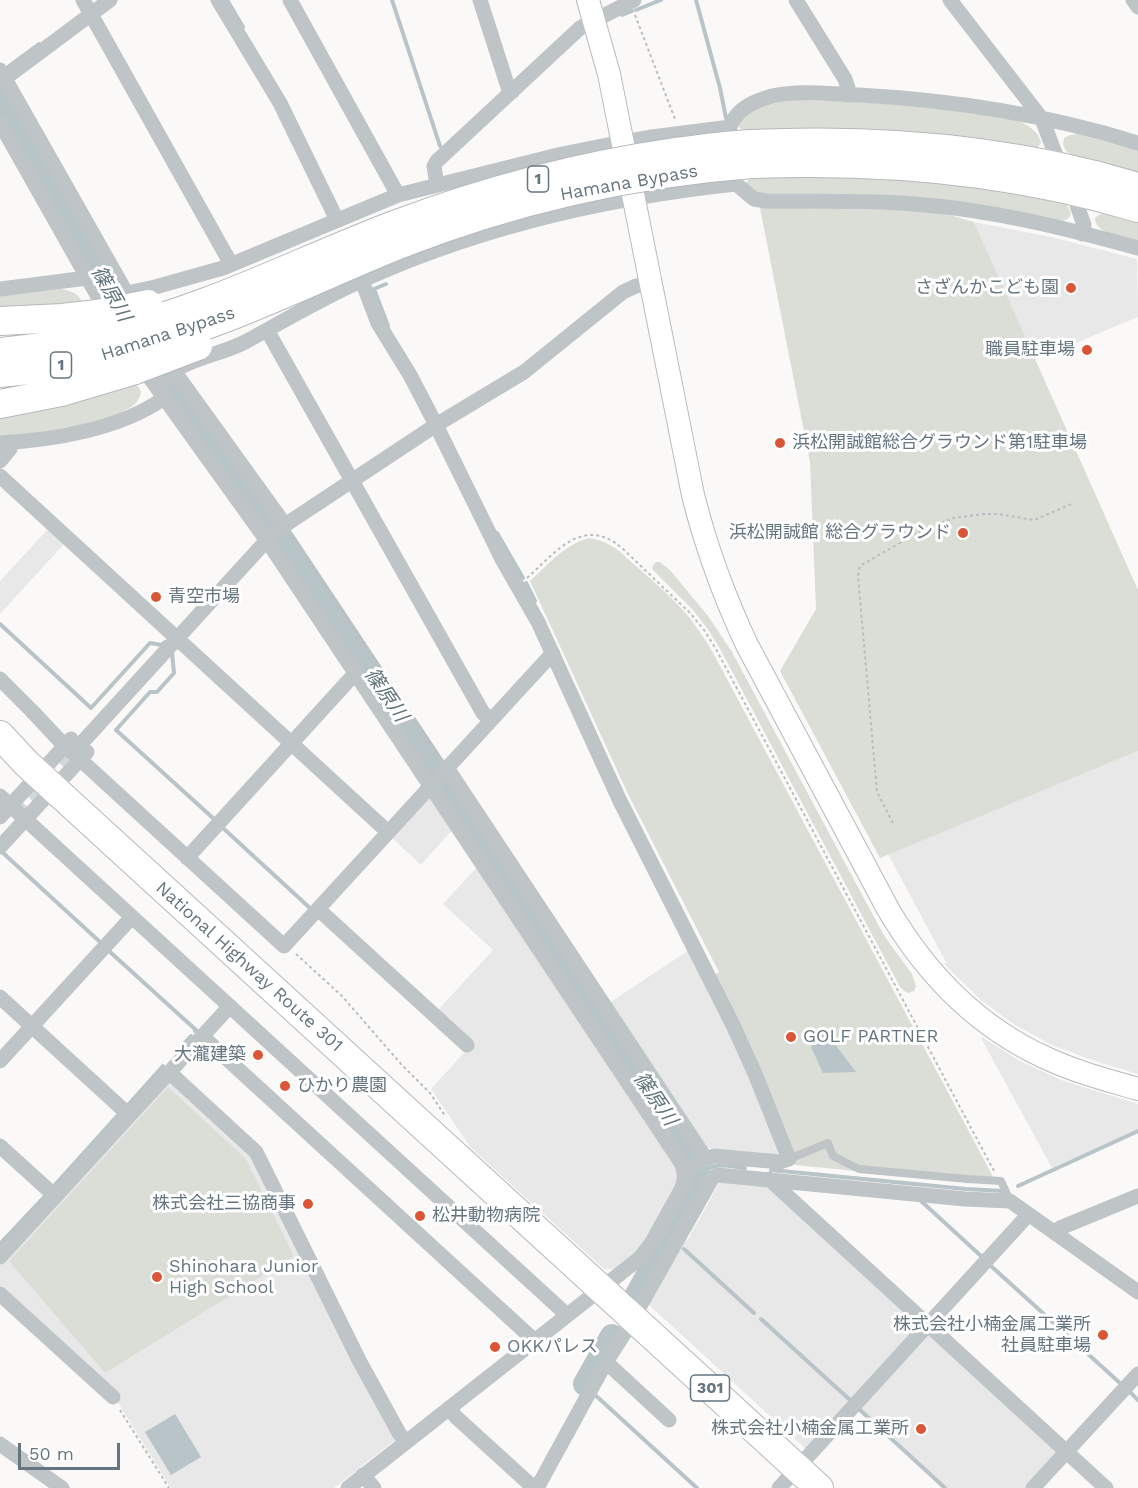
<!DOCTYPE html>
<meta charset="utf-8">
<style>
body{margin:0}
#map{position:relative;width:1138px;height:1488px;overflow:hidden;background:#faf9f8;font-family:"Work Sans",sans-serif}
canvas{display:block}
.scale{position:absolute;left:18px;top:1443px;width:102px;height:27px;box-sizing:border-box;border:3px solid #667681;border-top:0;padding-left:8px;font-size:18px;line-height:21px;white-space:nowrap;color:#667681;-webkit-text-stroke:4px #fff;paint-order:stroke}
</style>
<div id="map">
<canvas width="1138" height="1488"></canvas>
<div class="scale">50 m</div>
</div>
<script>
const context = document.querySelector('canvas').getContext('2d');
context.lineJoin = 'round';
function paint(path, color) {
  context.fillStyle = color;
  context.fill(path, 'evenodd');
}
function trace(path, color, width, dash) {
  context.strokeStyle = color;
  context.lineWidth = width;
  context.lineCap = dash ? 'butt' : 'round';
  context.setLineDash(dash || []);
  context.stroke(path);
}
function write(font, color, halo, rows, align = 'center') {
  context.font = font + ' "Work Sans","Noto Sans JP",sans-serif';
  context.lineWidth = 6;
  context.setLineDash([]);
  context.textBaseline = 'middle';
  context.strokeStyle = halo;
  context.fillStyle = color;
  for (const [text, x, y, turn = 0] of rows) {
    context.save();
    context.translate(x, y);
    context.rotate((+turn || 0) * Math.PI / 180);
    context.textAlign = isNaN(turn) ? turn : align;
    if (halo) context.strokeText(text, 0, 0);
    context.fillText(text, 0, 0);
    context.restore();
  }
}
paint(new Path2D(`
 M974,222L1051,237L1137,259L1138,317L1035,360Z
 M49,528L65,543L0,614V581Z
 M1138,751V1074L1092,1060L1052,1045L1015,1025L981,1000L944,964L946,962L888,854Z
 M428,797H432L453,829L421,865L391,837Z
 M478,866L681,1172L682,1179L643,1249L617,1269H604L470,1147L431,1089L472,1044L437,1011L493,950L443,904Z
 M689,950L739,1053L780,1152L777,1155L706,1148L609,1003Z
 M982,1037L1020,1061L1061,1080L1138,1104V1129L1052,1168L981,1038Z
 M168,1081L253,1154L395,1440L334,1488H171L112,1393L0,1290V1264Z
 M721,1180L768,1184L920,1327L807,1450L647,1303L677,1247L688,1239Z
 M927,1334L1058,1454L1026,1488H947L859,1408Z`), '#e8e8e9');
paint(new Path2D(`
 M797,100C858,101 918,105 978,114C992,116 1010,116 1023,123C1031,127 1040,134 1041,143L1038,147H1033C937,130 843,126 745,130L741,129L738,126L747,113L771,103Z
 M1078,134L1138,150V172L1074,156L1067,152L1063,145L1064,138L1070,135Z
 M790,177C882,176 973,184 1063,203L1067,205L1071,213C1070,219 1066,220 1061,221L766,195L757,193L746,183L749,179Z
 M760,208L913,210L946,214L974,222L1138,590V751L880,858L780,671L816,609L810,462Z
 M1100,214H1105L1138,223V241C1125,237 1095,235 1095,218Z
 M62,289C71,291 81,294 82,304L0,314V296Z
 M132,381C137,385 143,389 140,396C132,424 27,433 0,437V411Z
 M589,538C601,540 609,543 619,551C642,572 668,592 688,616C697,627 705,639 712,651L997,1184L967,1182L795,1165L770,1100L713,976L719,972L628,794L530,581C548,565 565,544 589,538Z
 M656,562H660L670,570L708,616L732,652L874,917L885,937L912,974L916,986L914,991L909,993L904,991L900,987L719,647L707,628L693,610L652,569L653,565Z
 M168,1087L246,1159L294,1256L105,1373L9,1261Z`), '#daded7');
paint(new Path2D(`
 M825,1031L856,1072L823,1073L811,1047Z
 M175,1414L201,1457L171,1475L145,1432Z`), '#b8c4c8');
trace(new Path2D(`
 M227,0L243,27
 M392,0L440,146
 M696,0L720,88L726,118
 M636,10L661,0
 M622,15L632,11
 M8,67L39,44
 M386,284L374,289L388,326
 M268,529L272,524
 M497,533L523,578
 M526,583L535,601
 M0,624L91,708L150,643L162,645L165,642
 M172,653L174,673L157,692H150L116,730L214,819
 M223,828L311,909
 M2,852L100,942
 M109,951L196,1030L195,1031
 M178,1050L191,1036
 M128,1105L163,1066
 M771,1170L966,1189L1003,1191
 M698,1179C709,1160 726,1166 745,1168
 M1018,1186L1138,1131
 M53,1187L118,1115
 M920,1200L981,1256
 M0,1244L46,1195
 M684,1249L754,1313
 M991,1266L1121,1384
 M761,1319L850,1400
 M1129,1391L1138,1400
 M593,1393L697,1488
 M860,1410L945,1488`), '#b8c4c8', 4);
trace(new Path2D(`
 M0,97L124,317
 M152,358L281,537L691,1154C697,1166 699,1175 696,1188L635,1298
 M585,1384L612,1336`), '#b8c4c8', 24);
trace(new Path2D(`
 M15,816L78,747`), '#d5d8da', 15, [15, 8]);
const secondary = new Path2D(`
 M588,0L609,74L693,495C706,547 724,596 747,645L888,909C926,974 978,1027 1046,1058C1076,1072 1107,1080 1138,1089`);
const highway = new Path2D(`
 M751,144C882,138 1013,149 1138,187
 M752,164C883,159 1013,170 1138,208
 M0,321L62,318L97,314
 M0,352L43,347L109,332
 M0,373L47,368L122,351
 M0,404L61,392L135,370
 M0,735L26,763L819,1488`);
trace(secondary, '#b4babe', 24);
trace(highway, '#b5b9bc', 30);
trace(new Path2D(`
 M635,15L675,119
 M292,536L439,756
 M527,578C556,552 583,515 622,548L690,613L704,630L716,649L994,1171
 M893,823L877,792L858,576L860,566L926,528L954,518L984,514H999L1034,520L1074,503
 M296,954L342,996L401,1064L430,1093L446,1117
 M120,1410L169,1488`), '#babdc0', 2, [3, 3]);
trace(new Path2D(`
 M629,1085L649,1072
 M789,1159L828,1143L833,1156L859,1169L967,1179L1001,1181L1010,1201`), '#bfc4c7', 8);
trace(new Path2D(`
 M83,0L231,264
 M218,0L280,103L337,220
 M290,0L398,195
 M480,0L508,87L513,91
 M796,0L845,79L848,88L847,95
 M950,0L1042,119L1055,153
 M1133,0L1138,7
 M0,70L127,294
 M0,82L110,0
 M0,123L109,316
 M437,185L434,166L437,161L580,28L634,0
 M1077,205L1084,225L1082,234
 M362,281L378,323L410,375L436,425L502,559L538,622L619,799L733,1025L756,1076L789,1159L780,1162L714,1156L702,1161L685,1172
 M0,289L87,278
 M99,299L155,287L223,268L398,195L562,154L607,145L652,137L730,127C736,109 754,101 772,96C800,90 830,94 859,95C953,100 1048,115 1138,143
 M267,330L483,713L491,720
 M140,364L270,545L680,1161C686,1171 686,1180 681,1190L651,1244L640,1258L348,1488
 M174,371L285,525
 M155,385C162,380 170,374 177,369C198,357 224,353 245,342C280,323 314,303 350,286C471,229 604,198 736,184L754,199L766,201C815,202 864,200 913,204C989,209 1065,228 1138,248
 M0,443C53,440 121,429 164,398
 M0,461L10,449V442
 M0,476L388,832
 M0,679L31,710L61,742L284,946L550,656L553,654
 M78,747L267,540L285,525L436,425L524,372L623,292L636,286L651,283
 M447,768L706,1159
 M0,796L567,1315
 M0,817L71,739
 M0,847L87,752
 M187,858L350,679L357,675
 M318,909L467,1045
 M0,997L129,1115
 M202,1036L535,1341
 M0,1061L132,917
 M169,1072L256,1152L360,1362L399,1433L406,1442
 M0,1146L55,1196
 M769,1179L1106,1488
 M1056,1234L1060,1228L1138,1196
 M0,1257L230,1006
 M0,1294L113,1397
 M606,1362L669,1420
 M449,1408L456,1417L534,1488
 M0,1444L62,1488
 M363,1475L374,1488
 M537,1488L606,1362L624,1334L710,1182L713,1177L718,1175L965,1199L1010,1201L1138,1292
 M779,1488L1028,1215
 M1033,1488L1138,1374`), '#bfc4c7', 15);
trace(secondary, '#fff', 22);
trace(highway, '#fff', 28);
const highwayBridge = new Path2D(`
 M97,314L148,304
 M109,332C208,309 299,261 394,225C484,191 578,166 675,152C700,149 726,145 751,144
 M122,351C218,328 307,282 398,245C510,201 632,173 752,164
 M135,370L198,346`);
trace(highwayBridge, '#b5b9bc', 30, []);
trace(highwayBridge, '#fff', 28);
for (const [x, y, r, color] of [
 [1071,288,6,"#da5637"],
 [1087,350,6,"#da5637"],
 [780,443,6,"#da5637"],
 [963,533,6,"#da5637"],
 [156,597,6,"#da5637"],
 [791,1037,6,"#da5637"],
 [258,1055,6,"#da5637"],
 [285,1086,6,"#da5637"],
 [308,1204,6,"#da5637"],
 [420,1216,6,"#da5637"],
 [157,1277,6,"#da5637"],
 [1103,1335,6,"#da5637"],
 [495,1347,6,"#da5637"],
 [921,1429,6,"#da5637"]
]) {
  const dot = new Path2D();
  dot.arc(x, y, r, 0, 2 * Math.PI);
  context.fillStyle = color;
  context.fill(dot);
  trace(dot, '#fff', 2);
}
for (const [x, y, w] of [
 [538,179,21],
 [61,365,21],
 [710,1388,39]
]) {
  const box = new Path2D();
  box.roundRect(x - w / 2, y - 13, w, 26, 4.5);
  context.fillStyle = '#fff';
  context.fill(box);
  trace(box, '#667681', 1.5);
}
write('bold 16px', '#667681', null, [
 ["1",538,179],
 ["1",61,365],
 ["301",710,1388]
]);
write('18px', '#667681', '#fff', [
 ["Hamana Bypass",629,183,-10],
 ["Hamana Bypass",168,334,-18],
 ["National Highway Route 301",249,967,42]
]);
write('18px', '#667681', '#fff', [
 ["さざんかこども園",1059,288],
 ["職員駐車場",1075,350],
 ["浜松開誠館総合グラウンド第1駐車場",792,443,"left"],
 ["浜松開誠館 総合グラウンド",951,533],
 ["青空市場",168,597,"left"],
 ["GOLF PARTNER",803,1037,"left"],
 ["大瀧建築",246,1055],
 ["ひかり農園",297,1086,"left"],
 ["株式会社三協商事",296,1204],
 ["松井動物病院",432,1216,"left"],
 ["Shinohara Junior",169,1267,"left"],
 ["High School",169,1288,"left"],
 ["株式会社小楠金属工業所",1091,1325],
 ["社員駐車場",1091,1346],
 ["OKKパレス",507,1347,"left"],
 ["株式会社小楠金属工業所",909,1429]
], 'right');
write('italic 20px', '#61757b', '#fff', [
 ["篠原川",111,294,61],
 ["篠原川",386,695,56],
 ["篠原川",655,1099,56]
]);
</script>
